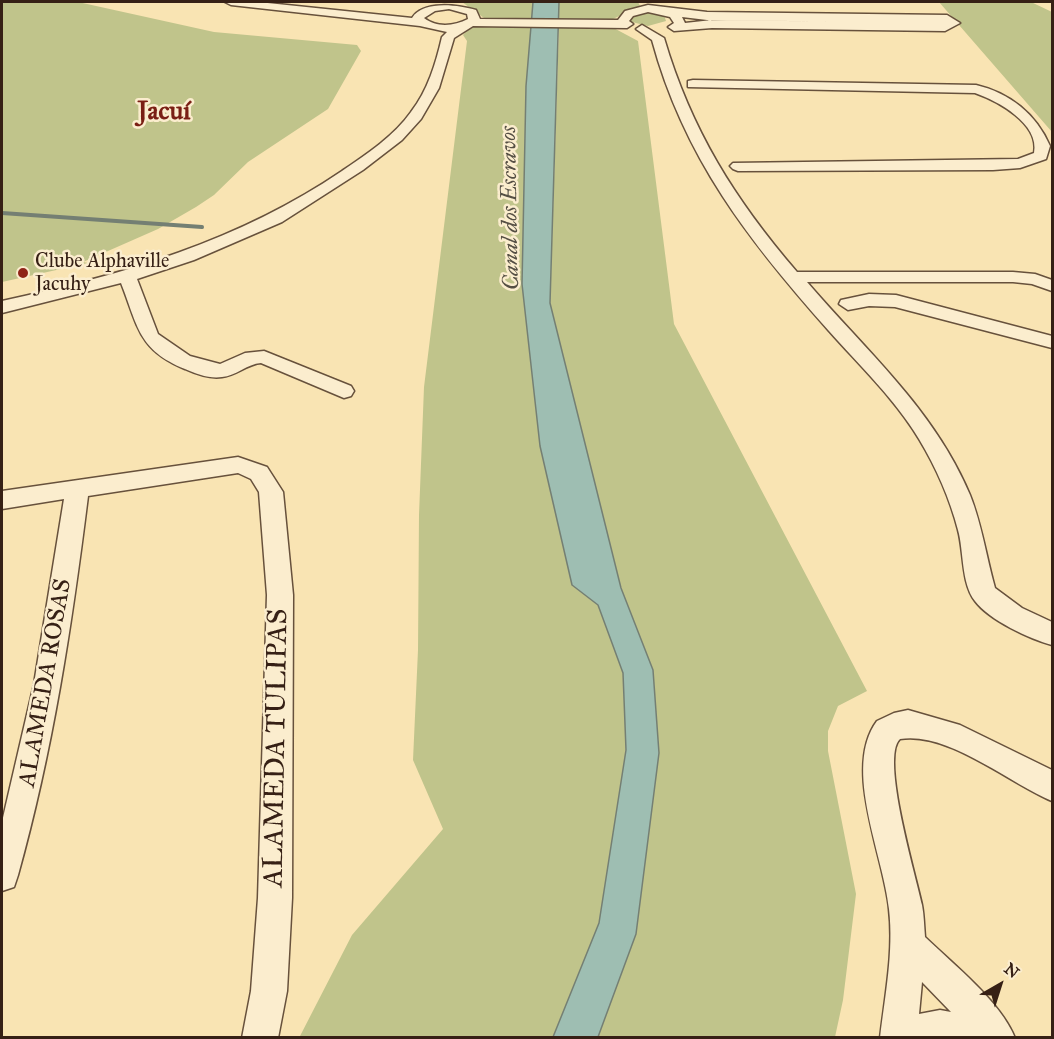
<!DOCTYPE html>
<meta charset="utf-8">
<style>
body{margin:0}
#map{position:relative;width:1054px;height:1039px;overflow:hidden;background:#f9e4b3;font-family:"IM FELL Great Primer",serif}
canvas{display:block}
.frame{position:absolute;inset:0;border:3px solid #362015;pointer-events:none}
.north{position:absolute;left:970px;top:955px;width:60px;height:60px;-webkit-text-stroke:4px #fbedce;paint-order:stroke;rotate:39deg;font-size:16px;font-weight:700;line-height:24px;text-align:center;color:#362015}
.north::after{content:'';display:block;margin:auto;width:21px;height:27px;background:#362015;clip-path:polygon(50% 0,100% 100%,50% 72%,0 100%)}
</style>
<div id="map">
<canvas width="1054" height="1039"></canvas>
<div class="frame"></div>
<div class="north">N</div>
</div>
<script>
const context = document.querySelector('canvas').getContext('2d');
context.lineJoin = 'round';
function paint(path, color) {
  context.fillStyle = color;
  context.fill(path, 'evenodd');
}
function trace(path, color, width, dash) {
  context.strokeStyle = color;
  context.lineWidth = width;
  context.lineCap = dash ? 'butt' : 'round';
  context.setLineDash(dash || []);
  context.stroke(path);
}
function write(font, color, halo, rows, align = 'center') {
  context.font = font + ' "IM FELL Great Primer",serif';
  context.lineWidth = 5;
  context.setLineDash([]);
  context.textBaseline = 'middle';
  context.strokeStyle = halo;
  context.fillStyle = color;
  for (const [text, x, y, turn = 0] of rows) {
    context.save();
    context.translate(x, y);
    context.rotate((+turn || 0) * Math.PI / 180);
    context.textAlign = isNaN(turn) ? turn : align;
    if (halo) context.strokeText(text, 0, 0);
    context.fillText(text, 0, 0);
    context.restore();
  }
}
paint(new Path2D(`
 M2,2H78L214,32L357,45L361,51L328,109L248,162L214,195L196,207L158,229L83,262L88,263L2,282Z
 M462,2H533L532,18H484Z
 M559,2H638L640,6L613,19H559Z
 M939,2H1031L1052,12V132Z
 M644,11L664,15L666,21L648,26L628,21L627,16Z
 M481,25L531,26L526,86L522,284L540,446L572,585L598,605L623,673L626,750L599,923L553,1037L299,1038L352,935L443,829L413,760L418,650L419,515L424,387L467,41L463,35L470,27Z
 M559,26H610L638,41L674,324L867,691L838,706L828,731V751L856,894L843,1000L835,1037H598L636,934L659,752L653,670L621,588L550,303Z`), '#c0c48b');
const water = new Path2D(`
 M533,2H559L550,303L621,588L653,670L659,753L636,934L598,1037H553L599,923L626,750L623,673L598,605L572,585L540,446L522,284L526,86Z`);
paint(water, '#9ebeb2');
trace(water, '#747f73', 1.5);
trace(new Path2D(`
 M2,213L202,227`), '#747f73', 4);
const minor = new Path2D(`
 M225,2H258L412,18C423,0 458,5 476,10L480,19L618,20L625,11L648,5L707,12L947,15L960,23L945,31L712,28L674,31L668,27L674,23L670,17L648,12L633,16L629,21L633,24L627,28L473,26L454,38L439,88L421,119L402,140L363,170L282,222L194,260L137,279L158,334L190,356L220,364L245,353L264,351L351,386L354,391L351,396L344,398L261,363C247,364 236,376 222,377C210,379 196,374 185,369C138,350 138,326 121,283L2,313V301C123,275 239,241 342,171C367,154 394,136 411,112C428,90 436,63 442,37L447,32L420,26L231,5ZM449,9L467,14L468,19C454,26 437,28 424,18L435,11ZM682,17L707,20L945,23L712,20L685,23Z
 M642,25L664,38C691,130 735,200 797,272H1013L1035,274L1052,280V291L1032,284L1013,282H807C866,351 934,409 970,495C982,525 986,556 995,588L1022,608L1052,622V645C1030,639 989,620 975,601C961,583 964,551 958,530C950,499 936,467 919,439C895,399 860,366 829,331C749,241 684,158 652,40L636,29Z
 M693,80L976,85C1010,93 1036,114 1050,146L1046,159L1020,168L993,170L738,171L733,169L730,166L733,163L1018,159L1034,153C1040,124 998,101 975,93L688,87V81Z
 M869,294L896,295L1052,336V348L895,307L869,306L848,310L839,304L841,300Z
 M238,457L267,467L283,492L293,595L292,898L287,991L278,1038H242L251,991L258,898L267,595L259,492L251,479L238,473L88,496C72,624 53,750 18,875L14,887L2,891V822L34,684L64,499L2,509V491Z
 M908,710L960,725L1052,770V801C1009,783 948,731 900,739C880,757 916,876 922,905C924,915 924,926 925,937C954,965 1000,1001 1015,1038H880C885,995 894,952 889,909C884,856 842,768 877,721L894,713ZM922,982L951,1012L940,1010L919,1014Z`);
trace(minor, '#67513c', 3);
paint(minor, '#fbedce');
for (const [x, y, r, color] of [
 [23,273,6,"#8f2418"]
]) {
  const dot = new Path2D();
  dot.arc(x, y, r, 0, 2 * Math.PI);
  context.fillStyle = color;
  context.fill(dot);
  trace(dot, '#fbedce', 2);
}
write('20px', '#362015', '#fbedce', [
 ["Clube Alphaville",35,262],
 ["Jacuhy",35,285]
], 'left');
write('italic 22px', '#554f44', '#fbedce', [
 ["Canal dos Escravos",511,208,-91]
]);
write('24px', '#362015', '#fbedce', [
 ["ALAMEDA ROSAS",46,683,-80]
]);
write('bold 26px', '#7a1f14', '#fbedce', [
 ["Jacuí",164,113]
]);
write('28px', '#362015', '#fbedce', [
 ["ALAMEDA TULIPAS",277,748,-89]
]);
</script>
